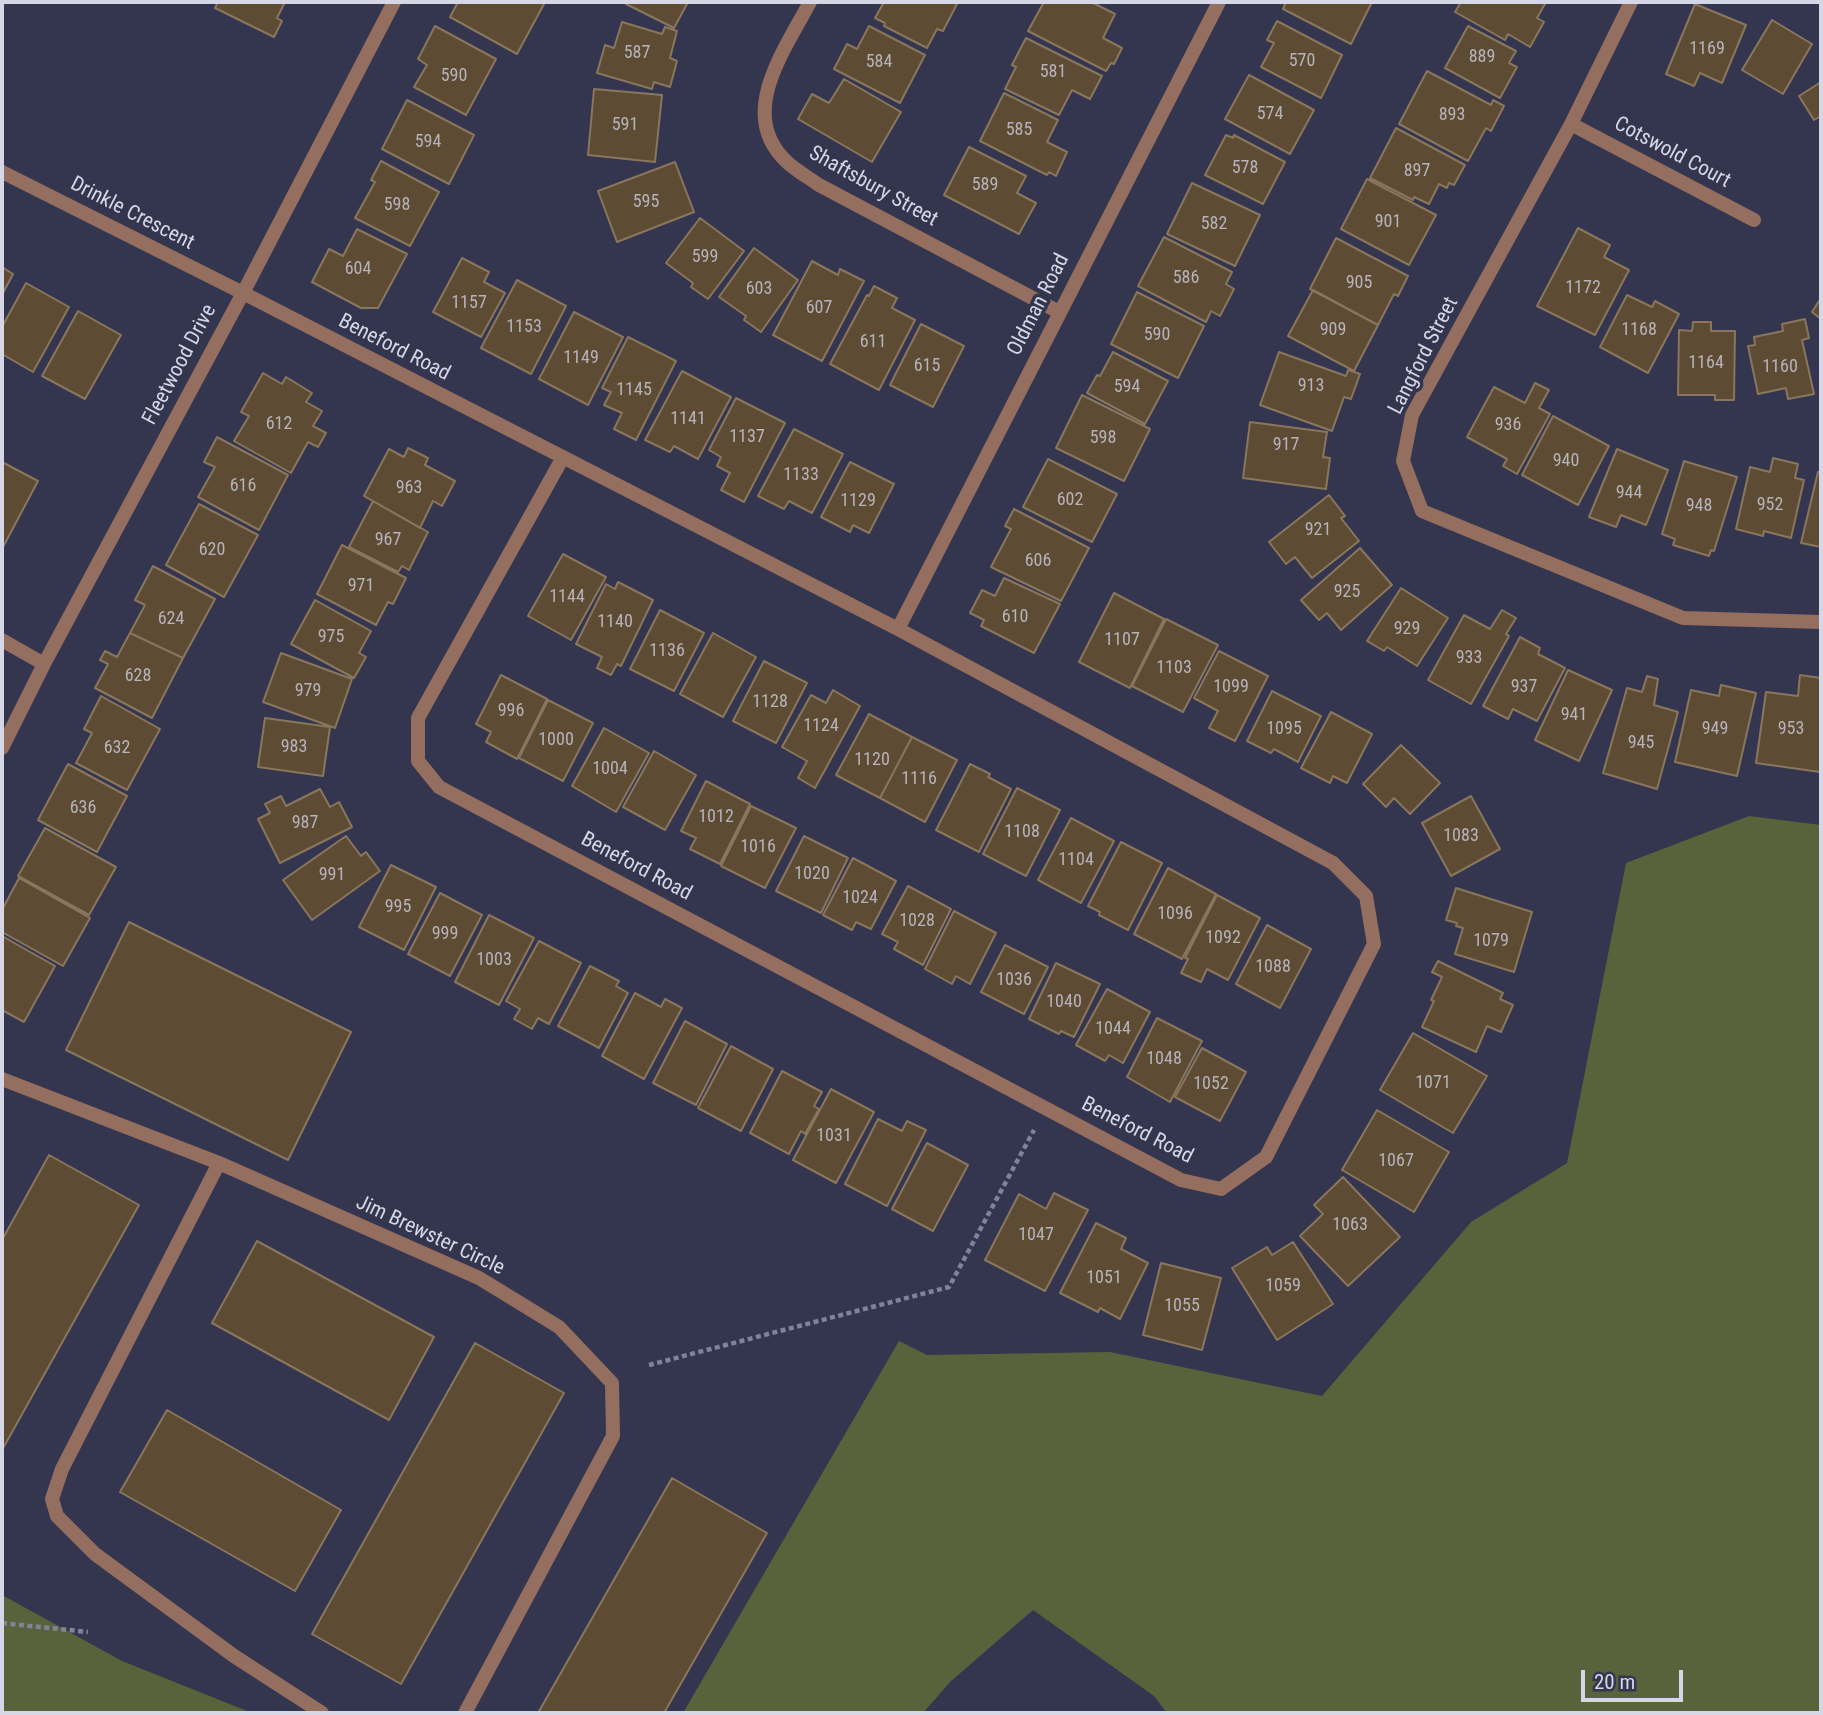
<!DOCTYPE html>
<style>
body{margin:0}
#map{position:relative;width:1823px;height:1715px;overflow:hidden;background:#34354e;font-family:"Roboto Condensed",sans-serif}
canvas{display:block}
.frame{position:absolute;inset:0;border:4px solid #d5d6e6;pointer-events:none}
.scale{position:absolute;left:1581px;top:1670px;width:102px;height:32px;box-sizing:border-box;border:4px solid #d5d6e6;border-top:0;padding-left:9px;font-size:21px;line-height:24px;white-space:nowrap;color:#d5d6e6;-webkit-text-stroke:5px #34354e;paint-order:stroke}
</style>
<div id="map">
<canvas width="1823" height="1715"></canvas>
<div class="frame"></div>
<div class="scale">20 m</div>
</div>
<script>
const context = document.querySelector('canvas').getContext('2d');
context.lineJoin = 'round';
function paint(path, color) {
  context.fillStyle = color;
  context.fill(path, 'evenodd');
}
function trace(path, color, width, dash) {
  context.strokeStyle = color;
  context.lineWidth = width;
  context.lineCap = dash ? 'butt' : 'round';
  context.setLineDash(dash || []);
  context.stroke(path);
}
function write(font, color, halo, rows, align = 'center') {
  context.font = font + ' "Roboto Condensed",sans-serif';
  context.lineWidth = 7;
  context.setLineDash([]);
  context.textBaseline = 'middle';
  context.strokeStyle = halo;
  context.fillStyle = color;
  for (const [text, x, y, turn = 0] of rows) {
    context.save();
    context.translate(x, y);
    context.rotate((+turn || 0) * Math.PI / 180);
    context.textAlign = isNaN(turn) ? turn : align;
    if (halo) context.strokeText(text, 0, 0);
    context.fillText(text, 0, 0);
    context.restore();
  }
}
paint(new Path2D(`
 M1749,816L1821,825V1713H1167L1154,1696L1033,1610L950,1682L923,1713H683L899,1341L927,1355L1110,1352L1322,1396L1471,1222L1567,1163L1626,863Z
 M2,1595L122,1661L252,1713H2Z`), '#58633c');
const building = new Path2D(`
 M218,2H285L277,18L282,21L274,37L215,8Z
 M458,2H539L544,4L517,54L450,17Z
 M627,2H688L674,28L626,4Z
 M884,2H958L943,31L937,29L927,48L884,26L885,23L875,18Z
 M1044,2H1091L1115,14L1103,38L1122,48L1114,64L1111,63L1106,71L1028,31Z
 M1286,2H1372L1351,44L1283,9Z
 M1461,2H1546L1537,18L1544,22L1530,47L1508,34L1505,40L1455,12Z
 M1695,4L1746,25L1722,83L1700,73L1694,86L1666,74Z
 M1772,20L1812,44L1783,94L1742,70Z
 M1277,21L1342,55L1321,98L1261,67L1274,43L1267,40Z
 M622,22L662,34L665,27L677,31L670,58L677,61L670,87L654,82L652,89L597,73L605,45L614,48Z
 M435,26L496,59L466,115L414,87L427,65L418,59Z
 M869,26L925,55L900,103L834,69L847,44L857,49Z
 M1468,26L1516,51L1509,63L1517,67L1500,98L1445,68Z
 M1026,38L1102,76L1090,99L1072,90L1059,115L1005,89L1016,67L1012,65Z
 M1427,71L1491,105L1493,100L1504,106L1491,131L1486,128L1468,161L1399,124Z
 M1249,75L1314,110L1290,154L1225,119Z
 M844,79L901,112L872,162L798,119L812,94L829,103Z
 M1821,82V116L1814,120L1799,96Z
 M594,89L662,95L655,162L588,155Z
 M1004,93L1058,120L1047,142L1067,152L1056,176L1049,172L1047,175L980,141Z
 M407,100L474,135L449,184L382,149Z
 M1396,128L1465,165L1454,185L1449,183L1447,188L1439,184L1429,204L1414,197L1413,200L1370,178Z
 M1226,135L1233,138L1234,135L1285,162L1263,204L1205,175Z
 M969,147L1026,176L1017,193L1036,203L1019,234L944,195Z
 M381,161L439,192L410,246L355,218L375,182L371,180Z
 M675,162L694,212L617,242L598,191Z
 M1367,179L1436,215L1409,265L1341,229Z
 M1192,183L1260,215L1235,266L1167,234Z
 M700,218L744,251L708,299L691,287L693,283L666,263Z
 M1578,228L1610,245L1604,257L1629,270L1595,335L1537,306Z
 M357,229L407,254L378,308H361L312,282L329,249L343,256Z
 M1164,237L1232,272L1226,284L1234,289L1220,316L1211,311L1206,322L1138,286Z
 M1336,238L1408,276L1398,296L1394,294L1378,325L1310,289Z
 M754,248L798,280L761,332L744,320L746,316L719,297Z
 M462,258L489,272L484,282L505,293L481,337L433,312Z
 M812,261L838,275L840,269L864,281L822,361L773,335Z
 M2,267L13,274L2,295Z
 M517,280L566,306L531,374L481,348Z
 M26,283L69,307L33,372L2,354V327Z
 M874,286L897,298L892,308L915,320L879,390L830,364L867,295L869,296Z
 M1313,290L1378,325L1354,371L1288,336Z
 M1137,292L1204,326L1178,378L1111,344Z
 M1627,295L1652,307L1655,301L1679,314L1648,373L1600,347Z
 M1821,298V319L1812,312Z
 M78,311L121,335L85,399L42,376Z
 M574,312L623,337L588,405L539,379Z
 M1805,319L1809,338L1802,340L1814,394L1788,399L1786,388L1758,394L1748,346L1755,345L1754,337L1783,331L1782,324Z
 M1693,322H1711V331H1735L1734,400H1715V395H1678L1679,330L1692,331Z
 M921,324L964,346L933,407L890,385Z
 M628,337L676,361L636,440L614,429L622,413L604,405L611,392L602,388Z
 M1113,352L1168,381L1145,424L1087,393L1097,375L1100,376Z
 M1279,352L1346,376L1348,370L1360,374L1351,399L1344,397L1332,431L1260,405Z
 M682,371L731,397L698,459L674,446L670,452L645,440Z
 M263,373L282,384L286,377L312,393L306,402L322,411L313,426L326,433L318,447L308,442L291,473L234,441L249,416L241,412Z
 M1535,383L1549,390L1539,408L1550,414L1517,474L1503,466L1507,459L1467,437L1494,387L1525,403Z
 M1082,395L1150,429L1124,481L1056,448Z
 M736,398L785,423L744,502L721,490L730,473L717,466L721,457L709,450Z
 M1553,416L1609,446L1578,505L1522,475Z
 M1250,422L1327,432L1323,457L1330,458L1326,489L1243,478Z
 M794,429L843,454L812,513L789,501L784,509L758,496Z
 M217,437L288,475L259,530L198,497L215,467L204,462Z
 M408,448L428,458L425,465L455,481L442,506L433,501L420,528L364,496L389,449L404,457Z
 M1617,449L1668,470L1646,525L1621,515L1616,527L1589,517Z
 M1773,458L1798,464L1795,478L1804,480L1791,538L1764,531L1763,536L1736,529L1750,467L1770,472Z
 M1048,459L1117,494L1092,542L1023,507Z
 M1684,461L1737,477L1714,551L1711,550L1709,556L1673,545L1675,539L1662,534Z
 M2,462L38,481L2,549Z
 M850,462L894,484L869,533L853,525L850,532L821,517Z
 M1818,472L1821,473V547L1801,543Z
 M1329,495L1345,516L1341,518L1359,541L1312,578L1295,557L1286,564L1269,542Z
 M373,501L428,532L409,570L402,566L398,572L349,547Z
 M199,504L258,535L224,597L166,565Z
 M1014,509L1089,548L1061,601L991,567L1011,529L1005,526Z
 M342,545L406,578L393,604L388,602L376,625L317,594Z
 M1360,548L1392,585L1341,630L1327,613L1319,620L1301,600Z
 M563,554L606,577L571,640L528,616Z
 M153,566L215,599L183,658L130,633L145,605L135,600Z
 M1004,578L1060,604L1034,653L981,626L984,620L970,613L982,590L995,596Z
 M618,582L653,600L621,666L617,664L611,675L597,668L602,657L576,644L606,584L615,589Z
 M1401,588L1448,618L1417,666L1387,647L1384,651L1367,641Z
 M1114,593L1164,619L1130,688L1079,662Z
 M315,600L371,631L359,653L366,657L354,678L291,644Z
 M660,610L704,633L674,691L630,669Z
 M1502,610L1516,618L1506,634L1509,636L1471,704L1428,680L1464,615L1490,629Z
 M1166,619L1218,645L1183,712L1132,686Z
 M130,633L183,658L152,718L95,688L108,664L100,660L105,651L117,657Z
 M713,633L756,657L723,717L680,694Z
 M1520,637L1540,648L1538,654L1565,668L1537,721L1513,709L1508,719L1483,706Z
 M1219,651L1268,676L1235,741L1209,728L1218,711L1194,698Z
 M281,653L352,679L335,728L263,702Z
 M764,661L807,683L776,743L733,721Z
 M1568,670L1612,690L1579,761L1535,740Z
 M501,675L547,699L517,759L486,742L491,732L476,724Z
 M1800,675L1821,678L1820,772L1756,763L1766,692L1798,696Z
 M1647,676L1658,679L1654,705L1678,712L1657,789L1603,773L1627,688L1642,692Z
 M1721,685L1756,693L1737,776L1675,762L1691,690L1719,696Z
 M833,690L860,706L815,788L798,778L807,761L782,747L811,695L826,703Z
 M1272,691L1321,716L1298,762L1274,749L1271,753L1247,741Z
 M101,696L160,729L127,790L76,763L92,733L84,729Z
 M548,700L593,723L563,781L519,758Z
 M1331,712L1372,734L1347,783L1333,776L1330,783L1301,768Z
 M869,714L912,737L880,798L836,775Z
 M265,718L330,727L323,776L258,767Z
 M604,728L649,753L616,812L572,786Z
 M912,737L957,760L925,822L880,798Z
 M1401,745L1440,783L1410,814L1394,798L1386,807L1363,784Z
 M654,751L696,775L665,830L623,807Z
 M68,764L127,796L97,852L38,820Z
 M970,764L990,774L988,777L1011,789L979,852L936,830Z
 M706,781L750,804L720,864L690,849L696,838L681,831Z
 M1017,788L1060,810L1026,876L983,854Z
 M320,789L330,807L339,802L352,827L280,863L258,819L270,813L265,804L281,796L286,806Z
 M1471,796L1500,849L1451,876L1422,823Z
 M751,806L796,828L765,888L721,866Z
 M1071,818L1114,841L1081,903L1038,880Z
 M45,828L116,867L89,915L18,876Z
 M346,836L361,856L366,852L380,871L312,920L283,880Z
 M804,836L848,858L821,913L776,891Z
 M1121,842L1162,863L1128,930L1099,915L1100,912L1088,906Z
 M853,858L896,881L871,929L856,922L852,930L823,915Z
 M391,865L436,887L404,950L359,927Z
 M1168,868L1216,894L1182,959L1134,934Z
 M19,878L90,918L63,966L2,932V910Z
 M908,886L951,909L923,965L894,949L898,942L882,934Z
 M1456,888L1532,912L1514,972L1455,954L1463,928L1456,926L1457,923L1446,920Z
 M440,893L482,915L450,976L408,954Z
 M1217,895L1260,918L1228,980L1207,969L1201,982L1181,973L1188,959L1185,958Z
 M954,911L996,933L970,984L956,976L952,984L925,969Z
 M489,915L534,938L499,1005L455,982Z
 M129,922L351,1032L288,1160L66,1050Z
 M1267,925L1311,949L1280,1008L1236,984Z
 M2,936L55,966L24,1022L2,1010Z
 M539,941L581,963L549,1024L538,1018L532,1029L514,1019L520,1009L506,1001Z
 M1005,945L1048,967L1024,1014L981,992Z
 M1438,961L1503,993L1500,999L1513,1005L1501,1032L1487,1026L1476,1052L1422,1027L1434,1001L1431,1000L1442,977L1432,972Z
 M1056,963L1100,984L1074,1037L1061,1031L1059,1034L1029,1019Z
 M590,966L619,981L616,986L628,993L599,1048L558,1026Z
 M1107,989L1150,1012L1123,1063L1109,1055L1105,1061L1076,1045Z
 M635,993L661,1007L665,999L682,1008L644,1079L602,1056Z
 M1157,1018L1202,1041L1170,1102L1127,1077Z
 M685,1021L727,1044L696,1105L653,1083Z
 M1413,1033L1487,1076L1453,1133L1380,1090Z
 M731,1046L773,1069L741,1131L698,1108Z
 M1202,1048L1246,1072L1220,1121L1175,1097Z
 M782,1071L822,1092L814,1106L819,1109L805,1134L801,1131L789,1154L750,1133Z
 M831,1089L874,1112L836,1183L793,1160Z
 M1377,1110L1449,1152L1414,1212L1342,1170Z
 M878,1119L902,1131L907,1121L926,1130L887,1206L845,1184Z
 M927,1143L968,1165L933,1231L892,1209Z
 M49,1155L139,1205L2,1450V1240Z
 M1343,1177L1400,1237L1348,1286L1300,1236L1323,1214L1314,1205Z
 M1054,1193L1088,1210L1045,1291L985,1260L1019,1194L1046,1209Z
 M1096,1223L1126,1238L1121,1249L1148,1263L1120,1319L1100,1308L1098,1312L1060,1293Z
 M257,1241L434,1337L389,1420L212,1323Z
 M1293,1242L1333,1304L1277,1340L1232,1268L1267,1247L1272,1255Z
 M1161,1263L1221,1278L1202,1350L1143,1335Z
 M475,1343L564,1393L401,1684L312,1634Z
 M167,1410L341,1510L295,1591L120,1492Z
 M672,1478L767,1533L664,1713H538Z`);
paint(building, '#5d4b34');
trace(building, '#89765d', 2);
trace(new Path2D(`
 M649,1365L949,1287L1034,1130
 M2,1623L88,1632`), '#828398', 4.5, [5, 3.5]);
trace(new Path2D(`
 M810,2C785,50 735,115 788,163C797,171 809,178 819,185L1059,312
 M1631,2L1571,124L1412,415L1403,461L1422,511L1683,618L1821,622
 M1571,124L1754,220
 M2,172L243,293L898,629L1333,863L1366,896L1374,944L1266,1157L1221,1189L1181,1180L439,787L418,761V718L562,459
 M898,629L1219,2
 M2,640L44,664
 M2,748L44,664L243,293L394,2
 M2,1079L219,1163L479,1278L559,1327L612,1383L613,1436L465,1713
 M219,1163L62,1469L52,1499L57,1516L95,1554L234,1656L322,1713`), '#946e5e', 14);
write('18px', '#b7b3ba', null, [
 ["1169",1707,49],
 ["587",637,53],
 ["889",1482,57],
 ["570",1302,61],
 ["584",879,62],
 ["581",1053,72],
 ["590",454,76],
 ["574",1270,114],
 ["893",1452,115],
 ["591",625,125],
 ["585",1019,130],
 ["594",428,142],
 ["578",1245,168],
 ["897",1417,171],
 ["589",985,185],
 ["595",646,202],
 ["598",397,205],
 ["901",1388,222],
 ["582",1214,224],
 ["599",705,257],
 ["604",358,269],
 ["586",1186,278],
 ["905",1359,283],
 ["1172",1583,288],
 ["603",759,289],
 ["1157",469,303],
 ["607",819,308],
 ["1153",524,327],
 ["909",1333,330],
 ["1168",1639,330],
 ["590",1157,335],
 ["611",873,342],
 ["1149",581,358],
 ["1164",1706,363],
 ["615",927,366],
 ["1160",1780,367],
 ["913",1311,386],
 ["594",1127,387],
 ["1145",634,390],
 ["1141",688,419],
 ["612",279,424],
 ["936",1508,425],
 ["1137",747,437],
 ["598",1103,438],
 ["917",1286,445],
 ["940",1566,461],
 ["1133",801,475],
 ["616",243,486],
 ["963",409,488],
 ["944",1629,493],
 ["602",1070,500],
 ["1129",858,501],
 ["952",1770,505],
 ["948",1699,506],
 ["921",1318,530],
 ["967",388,540],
 ["620",212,550],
 ["606",1038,561],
 ["971",361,586],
 ["925",1347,592],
 ["1144",567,597],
 ["610",1015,617],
 ["624",171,619],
 ["1140",615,622],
 ["929",1407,629],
 ["975",331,637],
 ["1107",1122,640],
 ["1136",667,651],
 ["933",1469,658],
 ["1103",1174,668],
 ["628",138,676],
 ["1099",1231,687],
 ["937",1524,687],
 ["979",308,691],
 ["1128",770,702],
 ["996",511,711],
 ["941",1574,715],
 ["1124",821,726],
 ["1095",1284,729],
 ["949",1715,729],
 ["953",1791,729],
 ["1000",556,740],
 ["945",1641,743],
 ["983",294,747],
 ["632",117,748],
 ["1120",872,760],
 ["1004",610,769],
 ["1116",919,779],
 ["636",83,808],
 ["1012",716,817],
 ["987",305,823],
 ["1108",1022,832],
 ["1083",1461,836],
 ["1016",758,847],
 ["1104",1076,860],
 ["1020",812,874],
 ["991",332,875],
 ["1024",860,898],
 ["995",398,907],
 ["1096",1175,914],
 ["1028",917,921],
 ["999",445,934],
 ["1092",1223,938],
 ["1079",1491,941],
 ["1003",494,960],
 ["1088",1273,967],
 ["1036",1014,980],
 ["1040",1064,1002],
 ["1044",1113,1029],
 ["1048",1164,1059],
 ["1071",1433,1083],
 ["1052",1211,1084],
 ["1031",834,1136],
 ["1067",1396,1161],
 ["1063",1350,1225],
 ["1047",1036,1235],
 ["1051",1104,1278],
 ["1059",1283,1286],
 ["1055",1182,1306]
]);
write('21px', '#d5d6e6', '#34354e', [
 ["Cotswold Court",1672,153,28],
 ["Shaftsbury Street",873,187,29],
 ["Drinkle Crescent",132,214,27],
 ["Oldman Road",1039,305,-63],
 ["Beneford Road",394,348,27],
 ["Langford Street",1424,356,-63],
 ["Fleetwood Drive",180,365,-62],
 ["Beneford Road",636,867,28],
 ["Beneford Road",1137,1131,27],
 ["Jim Brewster Circle",430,1236,25]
]);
</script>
